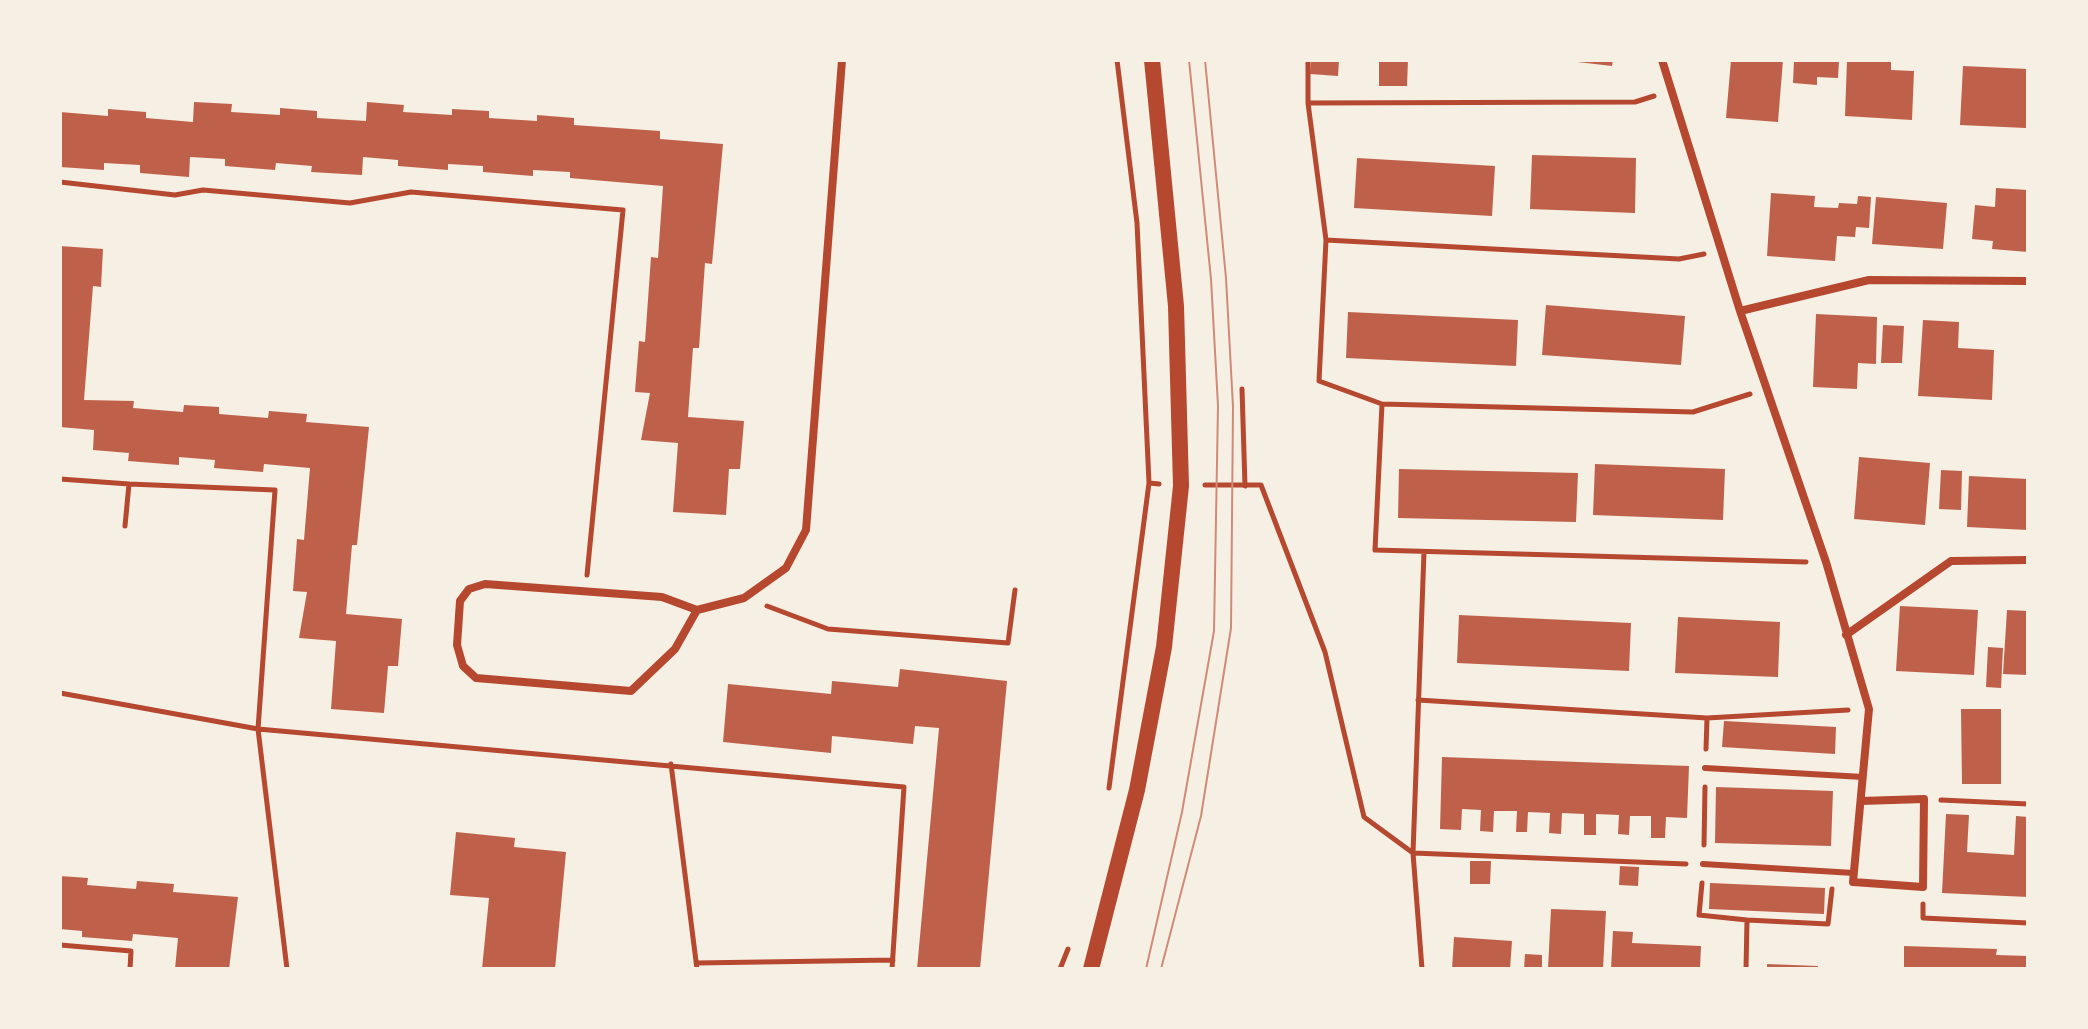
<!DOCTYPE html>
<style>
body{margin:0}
#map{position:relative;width:2088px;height:1029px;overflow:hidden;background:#f6efe4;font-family:Lato,sans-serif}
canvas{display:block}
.frame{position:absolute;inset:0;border:62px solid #f6efe4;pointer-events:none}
</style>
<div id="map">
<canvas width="2088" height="1029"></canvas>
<div class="frame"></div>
</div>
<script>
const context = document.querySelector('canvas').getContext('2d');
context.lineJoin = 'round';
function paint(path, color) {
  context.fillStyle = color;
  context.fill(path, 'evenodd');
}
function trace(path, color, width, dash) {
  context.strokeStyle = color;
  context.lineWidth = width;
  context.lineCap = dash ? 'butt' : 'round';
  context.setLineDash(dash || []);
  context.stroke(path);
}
paint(new Path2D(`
 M1311,60H1339L1338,76L1310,74Z
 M1379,60H1408L1407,86H1379Z
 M1560,60H1613L1612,66Z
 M1731,60H1783L1778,122L1726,118Z
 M1794,60H1839L1838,78L1817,77V85L1793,83Z
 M1847,60H1891V70L1914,71L1912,120L1845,116Z
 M1963,66L2028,69L2026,128L1960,125Z
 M194,102L232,104L231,112L280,115V108L317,111V118L366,121L367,102L404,105L403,112L452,115V109L489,111V118L537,121V115L574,118V125L660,131V139L723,144L712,264L705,263L699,348H693L688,417L744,421L740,469H729L726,515L673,512L678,443L641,440L650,393L635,392L639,341L645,342L651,257L658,258L663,186L570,178V172L533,170V176L483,172V166L448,164V170L398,166V160L363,157L362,175L311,172L312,166L276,163L275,170L225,166V159L190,157L189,177L140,173V165L104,163V170L60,167V112L108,116V109L146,112V118L193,122Z
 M1532,155L1636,158L1635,213L1530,209Z
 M1357,158L1495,166L1492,216L1354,208Z
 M1996,188L2028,190V252L1992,249L1993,241L1972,239L1975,205L1995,207Z
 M1771,193L1815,196L1814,207L1838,208L1839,203L1857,204L1858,196L1871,197L1869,228L1856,227L1855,237L1837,236L1835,261L1767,256Z
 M1876,197L1947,203L1943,249L1872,244Z
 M60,246L103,249L101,287L93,286L84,400L134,401L133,408L183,412L184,405L219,407V414L268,418L269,411L307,414L306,422L369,427L357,545H352L346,614L402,619L398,666H388L384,713L331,709L336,641L299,638L307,592L293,591L297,539L304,540L310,468L264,464L263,472L214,468L215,460L179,457V465L128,461L129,453L93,450L94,430L60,427Z
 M1546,305L1685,316L1681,365L1542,355Z
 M1348,312L1518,320L1516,366L1346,358Z
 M1816,314L1877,317L1876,364L1858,363L1857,389L1813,387Z
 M1923,320L1959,322L1958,348L1994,350L1992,400L1918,396Z
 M1883,325L1904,326L1902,363H1881Z
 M1859,457L1930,463L1925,525L1854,519Z
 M1595,464L1725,469L1723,520L1593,515Z
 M1399,469L1578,473L1576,522L1398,518Z
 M1941,470L1962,471L1961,510L1939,509Z
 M1969,476L2028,479V530L1967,527Z
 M1900,606L1978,610L1974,675L1896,671Z
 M2007,610L2028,611V675L2003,674Z
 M1459,615L1631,623L1629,671L1457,663Z
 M1678,617L1780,622L1778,677L1675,673Z
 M1988,647L2003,648L2001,688L1986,687Z
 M900,669L1007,681L980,969H917L939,728L915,726L913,744L832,736L831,753L723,742L728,684L831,694L832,681L898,687Z
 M1961,709H2001V784H1962Z
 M1724,721L1836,727L1835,754L1722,747Z
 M1442,757L1689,766L1687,818L1666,817L1665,838H1651V816H1630L1629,835L1618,834L1619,815L1596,814V835H1584V814L1562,813L1561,834L1549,833L1550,813L1528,812L1527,832H1516L1517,811H1494L1493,832L1480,831L1481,810L1462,809L1461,830L1440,829Z
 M1716,787L1833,791L1831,846L1715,843Z
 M1946,814L1969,815L1967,852L2014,855L2016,816L2028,817V897L1942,893Z
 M456,832L515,838L514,847L566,852L555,969H482L489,898L450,895Z
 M1470,861H1491L1490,884H1470Z
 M1620,866L1639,867L1638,886L1619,885Z
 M60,876L88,878L87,885L136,889L137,881L174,884L173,892L238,897L229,969H175L178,938L133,934L132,941L82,937V931L60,929Z
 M1710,883L1825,888L1824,914L1709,909Z
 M1551,909L1606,911L1603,969H1548Z
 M1613,931L1633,932L1632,943L1701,946L1700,969H1611Z
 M1454,937L1512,941L1510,969H1452Z
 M1904,946L1997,949L1996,955L2028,956V969H1904Z
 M1525,954L1542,955V969H1524Z
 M1767,964L1818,966V969H1767Z`), '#bf614a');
trace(new Path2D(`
 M1117,60L1137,223L1149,483L1159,484
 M1308,60V103L1326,240L1319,381L1382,404L1375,550L1806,562
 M1308,103L1635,102L1654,96
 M60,182L175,195L203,190L350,203L411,192L623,210L587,575
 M1326,240L1679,259L1704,254
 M1242,389L1245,486
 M1382,404L1693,412L1750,394
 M60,479L129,484L125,526
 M1205,485H1261L1325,652L1364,817L1413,853L1686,864
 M767,606L828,629L1008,643L1015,590
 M60,693L258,729L275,490L129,484
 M1418,700L1707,718L1848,710
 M1706,749L1707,718
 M671,764L697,969
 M1109,788L1149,483
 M1941,800L2028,804
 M1704,845L1705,787
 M1702,883L1699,915L1747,920
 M1923,904V918L2028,923
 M60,945L131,951L130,969
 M696,963L893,960
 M287,969L258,729L904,787L892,969
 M1060,969L1068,949
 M1422,969L1413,853L1424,552
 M1746,969L1747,920L1828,924L1832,889`), '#b5482f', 5);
trace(new Path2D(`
 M1705,768L1863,777
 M1703,864L1854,873`), '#b5482f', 6);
trace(new Path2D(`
 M1662,60L1740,311L1826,562L1869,709L1853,882L1923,887L1924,799L1861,801
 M1740,311L1869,280L2028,281
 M697,610L675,649L631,691L476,678L463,666L457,645L460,601L469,589L485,584L662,597L697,610L744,598L786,568L806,530L842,60
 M1846,635L1951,561L2028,560`), '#b5482f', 8);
trace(new Path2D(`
 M1091,969L1137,790L1164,647L1181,486L1176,306L1152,60`), '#b5482f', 16);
trace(new Path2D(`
 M1146,969L1182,812L1214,631L1218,406L1211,279L1189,60
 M1161,969L1201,816L1231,628L1233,407L1226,278L1205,60`), '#cf8b77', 2);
</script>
